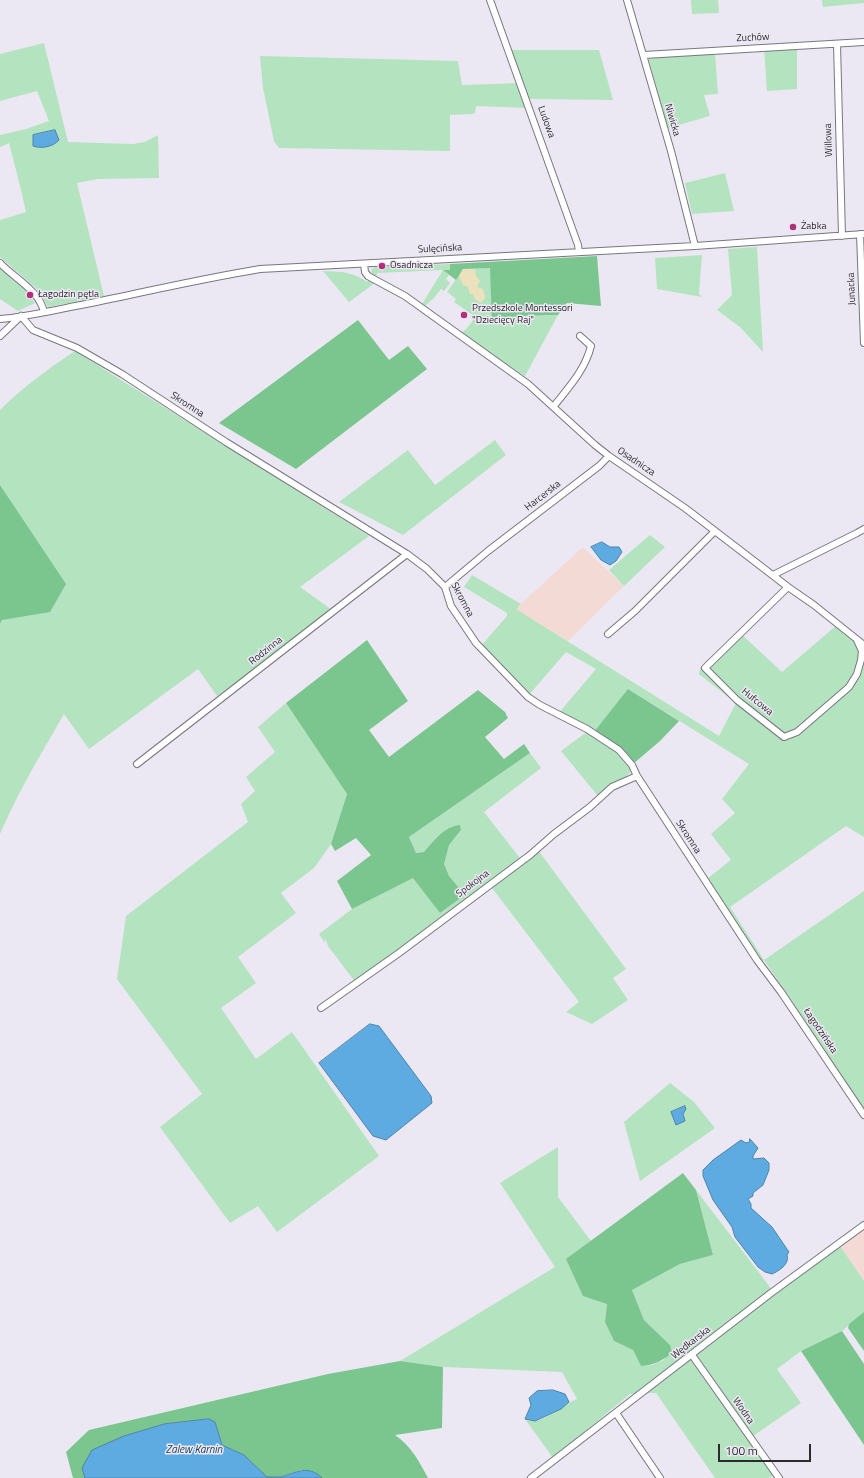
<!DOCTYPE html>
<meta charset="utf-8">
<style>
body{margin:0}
#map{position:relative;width:864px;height:1478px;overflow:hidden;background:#ece8f3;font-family:"Titillium Web",sans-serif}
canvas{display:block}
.scale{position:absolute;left:718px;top:1444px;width:93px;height:18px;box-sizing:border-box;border:2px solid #2c2a2e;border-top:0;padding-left:5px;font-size:12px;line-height:14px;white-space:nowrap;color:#2c2a2e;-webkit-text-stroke:3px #ece8f3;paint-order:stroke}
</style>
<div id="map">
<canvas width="864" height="1478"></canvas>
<div class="scale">100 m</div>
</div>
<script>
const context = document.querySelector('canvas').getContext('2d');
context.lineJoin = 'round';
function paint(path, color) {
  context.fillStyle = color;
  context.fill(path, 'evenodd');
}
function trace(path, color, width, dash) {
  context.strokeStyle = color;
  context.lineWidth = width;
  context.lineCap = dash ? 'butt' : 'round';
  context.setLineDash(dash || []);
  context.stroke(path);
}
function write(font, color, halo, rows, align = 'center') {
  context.font = font + ' "Titillium Web",sans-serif';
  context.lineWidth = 3;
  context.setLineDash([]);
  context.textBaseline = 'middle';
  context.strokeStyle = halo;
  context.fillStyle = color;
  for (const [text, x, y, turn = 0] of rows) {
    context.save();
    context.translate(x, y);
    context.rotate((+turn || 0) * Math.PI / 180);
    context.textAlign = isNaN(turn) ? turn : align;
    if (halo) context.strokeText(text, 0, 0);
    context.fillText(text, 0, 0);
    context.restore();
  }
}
paint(new Path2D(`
 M583,547L624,586L568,641L515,609Z
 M864,1227V1281L839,1246Z`), '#f4dad5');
paint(new Path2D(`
 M691,0H718L719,13L692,14Z
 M822,0H864V3L823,7Z
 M44,43L68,142L133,144L145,142L158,135L159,178L98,179L77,183L104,296L48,307L36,288L0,257V220L26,212C21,189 15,166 9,143L0,147V135L26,129L49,121L37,91L0,101V54Z
 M764,48L797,49V89L767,91Z
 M508,50H599L613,100L529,99L528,108L476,106L475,113L472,114L450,115V151L279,148L274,141L263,88L260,56L458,61L462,85L520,83Z
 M715,53L718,94L704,95L710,116L668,128L648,57Z
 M725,173L734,211L692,214L685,183Z
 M757,247L763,352L740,327L717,310L732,295L728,249Z
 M702,255L699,294L702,297L657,289L655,258Z
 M450,264V270L444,271L449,275L446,279L450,283L444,291L441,289L434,298L425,306L422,304L443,270L377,273L376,278L371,273L372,269L375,267Z
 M490,268L501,324C522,313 536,317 558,315L525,376L493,355L461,333C467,329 473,322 474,316L454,302L456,299L447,292L463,269Z
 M0,269L23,288L35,303L18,311L0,299Z
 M323,271C342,272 351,271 367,282L368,280L375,283L349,302Z
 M75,351L369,536L300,587L335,612L217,696L198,669L89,749L64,714C41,754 18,792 0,834V624L43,552L0,485V410C23,387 48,369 75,351Z
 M495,440L506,455L403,535L339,502L408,450L435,485Z
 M650,535L665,547L624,586L609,570Z
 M472,575L521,604L516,609L719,736L736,703L699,674L700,669L740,633L782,672L838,624L864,645V837L846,826L730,907L764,960L864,891V1108L764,960L756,965L702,883L731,860L711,834L735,813L722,799L749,764L628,689L633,764L629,774L598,796L561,751L588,731L558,714L596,669L566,652L527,697L480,647L507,616V613L464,587Z
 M286,703L347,794L331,844L314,868L281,893L296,913L238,957L256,983L221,1008L256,1059L292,1032L379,1156L277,1232L258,1206L230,1223L160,1127L202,1094L117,979L126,916L248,822L241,804L255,791L246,777L275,752L258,727Z
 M530,753L541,768L484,812L523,862L538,850L626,969L613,978L628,1000L592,1024L566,1012L579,1002L489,884L356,983L328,946L325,938V943L319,934L352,909L414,877L440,913L465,895L449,876L443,864L449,845L461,830L459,825C444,826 434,841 425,852L416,853L409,837Z
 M670,1083L694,1102L715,1128L640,1181L624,1122Z
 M558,1147V1197L591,1241L567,1259L607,1304L605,1322L614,1341L633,1350L641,1366L652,1365L664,1360L670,1345L644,1320L632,1290L680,1264L713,1255L696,1190L773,1291L838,1243L864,1281V1312L842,1331L801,1351L777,1369L801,1403L753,1436L778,1472L769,1478H715L656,1393L630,1394L553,1458L525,1419C527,1420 531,1421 534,1421C544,1421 566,1403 577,1399L562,1372L443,1367L400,1361L555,1267L500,1183Z`), '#b4e3bf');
paint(new Path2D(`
 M597,256L601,306L567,303L558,315L521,316L510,319L501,324H492L490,268L463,269L456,280L443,270H450V264Z
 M358,320L389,360L408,346L427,369L296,469L219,423Z
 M0,485L66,584L50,612L2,620L0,624Z
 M367,640L408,701L369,730L389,757L478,690L505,712L508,718L485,737L504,759L524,744L530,753L409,837L416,853L424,852C434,841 444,826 460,825L461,830L449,845L444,864L449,876L465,895L440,913L413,878L352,909L337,881L371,855L356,838L335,851L331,844L347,794L286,703Z
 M628,689L679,721L660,741L633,764L594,732Z
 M683,1173L696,1190L713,1255L680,1264L632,1290L644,1320L670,1345L672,1353C662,1361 654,1365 641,1366L633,1350L614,1341L605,1322L607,1304L583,1296L566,1259Z
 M864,1312V1351L848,1328L849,1324Z
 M842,1331L864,1364V1445L801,1351Z
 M400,1361L443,1367L442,1428L395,1435C411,1446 419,1461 428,1478H322L302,1470L279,1477H267L244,1455L222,1445L215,1422L209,1419L164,1424L124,1436L82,1468L85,1478H73L66,1452L89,1430L328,1374Z`), '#7bc68f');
paint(new Path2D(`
 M463,269H475L476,276L480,281L477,287L483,289L485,297L484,300L480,303L474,298L473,294H470L468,287L463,285L459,276Z`), '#ebe1bc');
const water = new Path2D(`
 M55,130L59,140C53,147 41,149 33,146V135Z
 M602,542L610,547H619L622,552L616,561L610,565L601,560L591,547Z
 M370,1024L379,1026L431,1096L432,1103L386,1140L373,1136L319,1063Z
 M685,1106L686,1109L683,1114L685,1121L676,1125L671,1112Z
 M750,1139L758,1148L753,1156V1159L764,1158L769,1163V1170L763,1185L753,1193V1196L748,1199L751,1204V1208L772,1227L789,1252L787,1255C790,1264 779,1271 772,1274L765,1272L758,1267L735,1237L732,1227L713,1200L703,1176V1170L713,1160L741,1140L746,1143L749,1142Z
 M553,1390L565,1394L569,1402L561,1409L535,1421L525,1419L531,1405L529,1398L537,1391Z
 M209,1419L215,1422L222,1445L244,1455L267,1477C271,1477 276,1477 280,1477C296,1473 308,1464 322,1478H85L82,1468L92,1450L124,1436L164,1424Z`);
paint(water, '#5dabe0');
trace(water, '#4e84ab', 1);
const minor = new Path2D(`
 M490,0L578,245L579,252
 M627,0L671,151L695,246
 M837,44L842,236
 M644,55L864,42
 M860,234L864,343
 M0,263C14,278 39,290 44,312
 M364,264L365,272L368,276L405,296L528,384L595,445L609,456L685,508L788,587L814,605L864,645
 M21,316L33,330L77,348L122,374L226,442L407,554L427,569L445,587L451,606L476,643L528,697L540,705L587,729L619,750L632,765L637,776L757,960L781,992L864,1115
 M0,319C27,317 54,310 81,305C140,293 200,279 260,269L695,246L864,234
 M0,336L21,316
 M554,406C569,387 585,370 591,346L580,336
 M773,575L857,533L864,529
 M445,587L488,551L599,466L609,456
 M788,587L705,668L737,700L784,737L797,732L849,687L857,674L861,660L862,651L857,640
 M608,634L635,611L715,531
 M137,764L407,554
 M321,1008L399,953L530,855L554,834L590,807L612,787L637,776
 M692,1355L779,1478
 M616,1413L660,1478
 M531,1478L771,1293L864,1225`);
trace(minor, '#797680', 8);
trace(minor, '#fff', 6);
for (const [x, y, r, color] of [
 [793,227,4,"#b1307b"],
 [382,266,4,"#b1307b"],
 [30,295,4,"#b1307b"],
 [464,315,4,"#b1307b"]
]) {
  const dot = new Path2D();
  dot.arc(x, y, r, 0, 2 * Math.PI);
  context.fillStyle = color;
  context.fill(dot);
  trace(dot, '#ece8f3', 1.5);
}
write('10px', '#2c2a2e', '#ece8f3', [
 ["Zuchów",753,38,-3],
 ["Niwicka",672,120,74],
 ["Ludowa",546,122,70],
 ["Willowa",829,140,-92],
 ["Sulęcińska",440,249,-3],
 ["Junacka",852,289,-92],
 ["Skromna",187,405,33],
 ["Osadnicza",636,462,34],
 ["Harcerska",543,496,-38],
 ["Skromna",462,600,62],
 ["Rodzinna",266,651,-38],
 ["Hufcowa",757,702,39],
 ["Skromna",688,837,57],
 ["Spokojna",473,884,-37],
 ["Łagodzińska",820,1031,56],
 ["Wędkarska",691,1343,-38],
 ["Wodna",743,1411,55]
]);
write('10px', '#2c2a2e', '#ece8f3', [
 ["Żabka",801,227],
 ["Osadnicza",390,266],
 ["Łagodzin pętla",38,295],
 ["Przedszkole Montessori",472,309],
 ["\"Dziecięcy Raj\"",472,321]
], 'left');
write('italic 11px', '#193b51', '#ece8f3', [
 ["Zalew Karnin",194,1450]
]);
</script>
